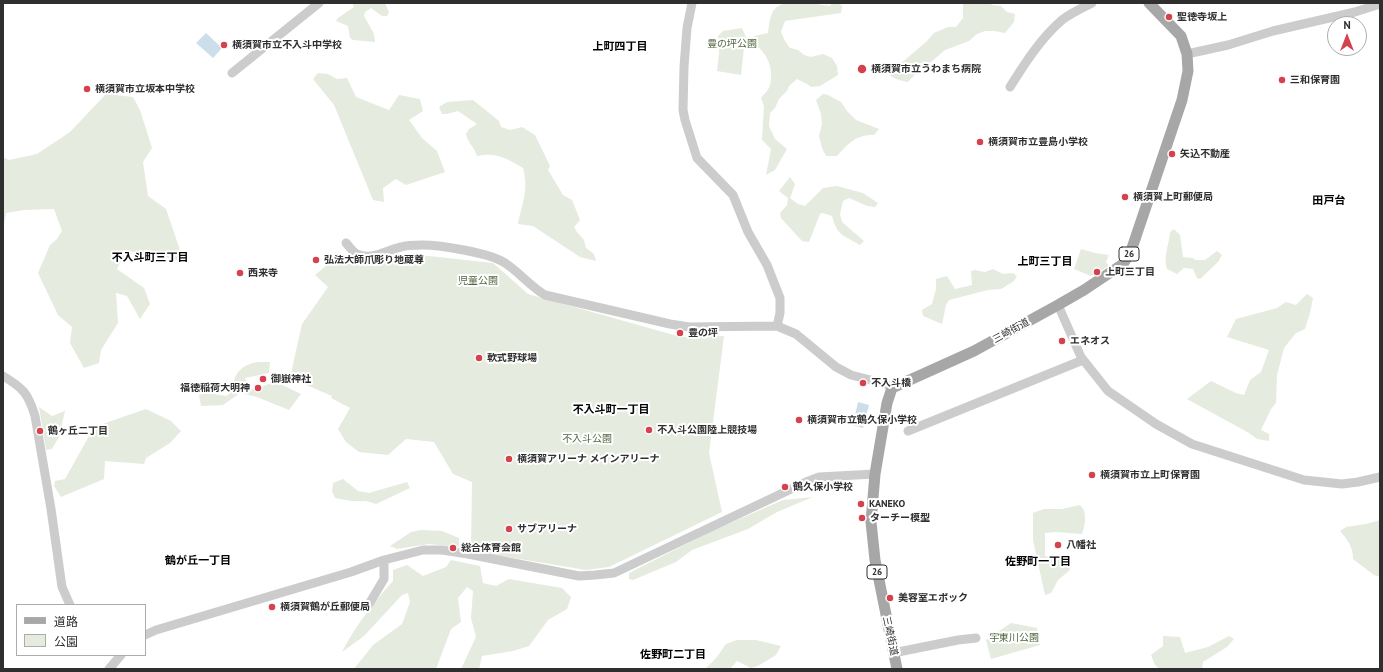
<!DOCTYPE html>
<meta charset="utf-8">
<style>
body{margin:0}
#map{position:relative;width:1383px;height:672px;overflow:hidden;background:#fff;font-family:"PT Sans","Noto Sans JP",sans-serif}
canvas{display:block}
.frame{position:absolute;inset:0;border:4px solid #2f2f2f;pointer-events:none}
.legend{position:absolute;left:16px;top:604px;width:130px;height:52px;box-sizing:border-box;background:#fff;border:1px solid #acacac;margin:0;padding:5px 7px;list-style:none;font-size:12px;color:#2f2f2f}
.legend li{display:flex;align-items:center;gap:8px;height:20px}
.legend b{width:20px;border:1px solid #acacac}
.north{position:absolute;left:1327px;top:16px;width:40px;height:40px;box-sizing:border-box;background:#fff;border:1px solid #acacac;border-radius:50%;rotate:0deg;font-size:11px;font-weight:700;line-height:16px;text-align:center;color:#2f2f2f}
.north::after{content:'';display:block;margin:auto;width:14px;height:18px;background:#d5424e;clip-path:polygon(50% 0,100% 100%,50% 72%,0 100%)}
</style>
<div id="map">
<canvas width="1383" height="672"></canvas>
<div class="frame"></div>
<ul class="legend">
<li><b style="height:5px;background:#a7a7a7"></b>道路</li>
<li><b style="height:11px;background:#e5ebde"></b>公園</li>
</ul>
<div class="north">N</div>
</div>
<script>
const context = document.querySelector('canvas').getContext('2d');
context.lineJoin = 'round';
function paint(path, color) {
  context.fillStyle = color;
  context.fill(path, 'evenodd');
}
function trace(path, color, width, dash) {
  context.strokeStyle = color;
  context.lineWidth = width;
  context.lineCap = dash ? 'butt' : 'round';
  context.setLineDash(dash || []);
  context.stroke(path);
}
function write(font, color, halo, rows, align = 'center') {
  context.font = font + ' "PT Sans","Noto Sans JP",sans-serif';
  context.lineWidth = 4;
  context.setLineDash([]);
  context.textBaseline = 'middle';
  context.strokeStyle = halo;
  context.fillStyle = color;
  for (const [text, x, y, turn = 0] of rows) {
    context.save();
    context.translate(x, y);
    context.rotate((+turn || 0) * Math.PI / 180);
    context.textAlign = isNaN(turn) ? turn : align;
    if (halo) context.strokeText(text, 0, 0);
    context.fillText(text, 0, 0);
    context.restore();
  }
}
paint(new Path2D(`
 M352,3H385L389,12L387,16H382L371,8L365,12L364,16L374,34L375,42L353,40L350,38L348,26L336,21L338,18L354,7Z
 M787,3H809L830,6L832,3H839L842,6L841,13L785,21L781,32L785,41L790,48L798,50L804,55L811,57L823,54L832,58L837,66L838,75L820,86L811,87L807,84L797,79L789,86L787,91L779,99L775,108L770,113L769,126L775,139L787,149L775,170L766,175L771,149L762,140L764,106L761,98C764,94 769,90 770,85C775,69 765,47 750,43L755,36L768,33C770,19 770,6 787,3Z
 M963,3H990L992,5L1001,6L1007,12L1015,14L1014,22L1005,33L994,31H985L977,34L969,41L945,50L923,69L919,70L908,82C898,80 890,78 884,69L889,64L896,66L900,64L926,42L934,33L948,27H956L963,18Z
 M742,28L748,42L744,47L741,75L717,71L719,53L718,36L723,31Z
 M318,73L328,74L337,79L347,78L356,97L389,110L399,95L420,99L423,111L409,120L422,138L437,151L445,172L406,185L396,179L383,188L384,202L373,200L334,105L313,79Z
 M106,94L133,97L140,110L152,148L143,162L148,196L166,209L179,247L180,261L155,254L126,251L117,269L144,288L150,304L140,319L127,296L116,293L118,323L101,350L99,363L84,368L70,343L72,327L58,315L38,273L50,245L56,240L62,231L54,209L24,210L6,213L3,230V157L9,160L37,154L70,132Z
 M823,94L828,95L841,102L847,111L856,120L879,129L874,135C855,135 849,143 837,156H826L822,148L819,136L822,124L821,114L816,100Z
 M473,100L499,121L501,127L510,130L522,127L535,135L550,166L548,170L563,195L572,200L580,220L574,227L577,232L584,240L586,248L594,254L596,261L580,257L533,226L518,224C522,202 529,191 523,168C507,159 497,152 477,156C474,146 468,144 466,134L469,129L477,124L458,111L447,114H442L439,107L447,102Z
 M790,177L795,184L790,198L798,204L805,206L823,188L837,186L863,193L878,203L875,207L867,206L849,198L843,201L840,214L842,222L864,241L860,245C843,235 837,236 832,216L822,213L820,214L809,242L802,241L781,218L780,213L787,205L788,198L779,191Z
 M1174,229L1180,235L1183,257L1193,258L1195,260H1205L1217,251L1222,255L1218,262L1200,279L1197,278L1193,269L1184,268L1177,274L1167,269C1163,257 1169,245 1170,232Z
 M1081,249L1095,253L1109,255L1106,262L1109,266L1091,276L1074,269Z
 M410,254L493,263L528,294L681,337L724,336L709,453L722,512L609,567L586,570L471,551L472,482L453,474L434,442L406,439L388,455L359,452L346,442L338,429L350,408L331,398L332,396L290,378L302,324L328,287L315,275L338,256H344L372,264Z
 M993,269L1003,274L1013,273L1017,276L1014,281L1001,289L988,290L949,300L946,305L942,324L923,316L922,310L932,304L936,289V279L947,276L955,289L972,285L971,271L975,270L985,272Z
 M1307,294L1313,298L1310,313L1305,329L1296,333L1284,348L1277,375L1276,403L1271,409L1261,430L1269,434V441L1257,439L1249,433L1187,399L1211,381L1236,393L1244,395L1250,380L1261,372L1269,350L1227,337L1236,319L1277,308L1286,302L1296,305Z
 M257,362H270L269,373L245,378L249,390L276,382L301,394L289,410L257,397L240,393L223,405L201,406L199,395L206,393L227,396C231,392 231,390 233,384C236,371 243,365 257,362Z
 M39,407L52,416L65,411L59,437L52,449L46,450Z
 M146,409L171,421L181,431L170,443L146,458L144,464L105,461L104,479L61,497L54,486L55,481L65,479L94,427Z
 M343,479L358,491L369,493L407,482L410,488L376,504L366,501H351L335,498L332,491L333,483Z
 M813,497L777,512L748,529L692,550L676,562L633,580L629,579V573L712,531L783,500Z
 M1080,505C1088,512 1085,526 1082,534L1056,532L1045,533V556L1066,559L1070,570L1058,580L1051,593L1045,595L1033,540V513L1044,509H1062Z
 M1380,520V577L1374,575L1353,559C1353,547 1348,540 1340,531L1346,527L1366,524Z
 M421,530L442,531L459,538V547L429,544L397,549L390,546L411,532Z
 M451,560L480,566L483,583L496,586L509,579L562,588L571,597L567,609L548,620L529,646L513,651L482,656L479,669H461L476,637L471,618L473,591L467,587L458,598L461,622L451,629L436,669H354L373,645L402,624L410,602L408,593L402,595L364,636L342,652C356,625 373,603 393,581V570L407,565L423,576L446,567Z
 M1011,623L1037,628L1040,645L991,659L986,640Z
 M1163,636L1180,637L1185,653L1208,647L1229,636L1234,639L1227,647L1203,662L1202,669H1160L1155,665L1151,655L1163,646Z
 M737,640H756L781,646L776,655L758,666L751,668L737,661L730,669H705L717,657L726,644Z`), '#e5ebde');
paint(new Path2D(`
 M206,33L222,48L213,58L196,43Z
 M858,402L869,405L863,428L853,425Z`), '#ccdee9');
trace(new Path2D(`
 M692,3L687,28L684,67L683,110L685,120L697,158L733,195L748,232L767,265L780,298V313L777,326
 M1187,54L1228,45L1273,31L1355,12L1380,4
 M232,73L319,3
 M1010,87C1025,63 1041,38 1062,20C1071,13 1082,8 1092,3
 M346,243C349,246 352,251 357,254C371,261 386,250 401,247C407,245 415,245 422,245C440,245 491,253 505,263C519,272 530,286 545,295L670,324L689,327L777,326L796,334L836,367L851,375L886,384L892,388
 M1058,305L1081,357L1108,391L1156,424L1192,444L1304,480L1342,484L1358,482L1380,477
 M3,376C23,388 28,393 35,416L51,509L62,587L70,605
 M908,431L1083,360
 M369,604L384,579V560
 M145,635L156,630L351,572L384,560L423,550H442L468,554L579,576L595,575L614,573L806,482L819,477L875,474
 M893,653L958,640L976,638
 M109,669L121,655`), '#ccc', 9);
trace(new Path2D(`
 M897,669L875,560L871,522L875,474L887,403L892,388L974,351L1058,305L1084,290L1123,264L1131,251L1182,100L1188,71L1187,54L1181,36L1149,3`), '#a7a7a7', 11);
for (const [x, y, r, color] of [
 [1169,17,4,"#d5424e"],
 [224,45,4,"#d5424e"],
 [862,69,5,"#d5424e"],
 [1282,80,4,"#d5424e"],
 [87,89,4,"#d5424e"],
 [980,142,4,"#d5424e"],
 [1172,154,4,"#d5424e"],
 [1125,197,4,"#d5424e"],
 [316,260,4,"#d5424e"],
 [1097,272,4,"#d5424e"],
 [240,273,4,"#d5424e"],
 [680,333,4,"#d5424e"],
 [1062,341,4,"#d5424e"],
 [479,358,4,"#d5424e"],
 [263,379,4,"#d5424e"],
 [863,383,4,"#d5424e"],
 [258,388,4,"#d5424e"],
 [799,420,4,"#d5424e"],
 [649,430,4,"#d5424e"],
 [40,431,4,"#d5424e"],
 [509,459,4,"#d5424e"],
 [1092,475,4,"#d5424e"],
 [785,487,4,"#d5424e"],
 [861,504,4,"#d5424e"],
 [862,518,4,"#d5424e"],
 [509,529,4,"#d5424e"],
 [1058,545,4,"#d5424e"],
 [453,548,4,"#d5424e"],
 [890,598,4,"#d5424e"],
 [272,607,4,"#d5424e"]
]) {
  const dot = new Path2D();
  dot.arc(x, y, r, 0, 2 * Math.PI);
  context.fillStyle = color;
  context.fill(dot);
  trace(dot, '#fff', 1.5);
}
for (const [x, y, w] of [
 [1129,254,20],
 [877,572,20]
]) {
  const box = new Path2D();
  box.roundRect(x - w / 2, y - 7, w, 14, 3);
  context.fillStyle = '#fff';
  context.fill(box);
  trace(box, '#2f2f2f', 1);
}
write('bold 9px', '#2f2f2f', null, [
 ["26",1129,254],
 ["26",877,572]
]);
write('bold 10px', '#2f2f2f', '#fff', [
 ["聖徳寺坂上",1177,17],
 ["横須賀市立不入斗中学校",232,45],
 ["横須賀市立うわまち病院",871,69],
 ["三和保育園",1290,80],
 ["横須賀市立坂本中学校",95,89],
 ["横須賀市立豊島小学校",988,142],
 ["矢込不動産",1180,154],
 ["横須賀上町郵便局",1133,197],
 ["弘法大師爪彫り地蔵尊",324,260],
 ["上町三丁目",1105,272],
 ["西来寺",248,273],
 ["豊の坪",688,333],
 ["エネオス",1070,341],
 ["軟式野球場",487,358],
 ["御嶽神社",271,379],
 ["不入斗橋",871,383],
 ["福徳稲荷大明神",250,388,"right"],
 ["横須賀市立鶴久保小学校",807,420],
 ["不入斗公園陸上競技場",657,430],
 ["鶴ヶ丘二丁目",48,431],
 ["横須賀アリーナ メインアリーナ",517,459],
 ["横須賀市立上町保育園",1100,475],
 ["鶴久保小学校",793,487],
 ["KANEKO",869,504],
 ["ターチー模型",870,518],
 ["サブアリーナ",517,529],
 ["八幡社",1066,545],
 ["総合体育会館",461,548],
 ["美容室エポック",898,598],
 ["横須賀鶴が丘郵便局",280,607]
], 'left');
write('10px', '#536740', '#fff', [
 ["豊の坪公園",732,44],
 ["児童公園",478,281],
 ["不入斗公園",587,439],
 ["宇東川公園",1014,638]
]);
write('10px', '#2f2f2f', '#fff', [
 ["三崎街道",1011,331,-29],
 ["三崎街道",890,636,78]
]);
write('bold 11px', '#000', '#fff', [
 ["上町四丁目",620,47],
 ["田戸台",1329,201],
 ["不入斗町三丁目",150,258],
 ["上町三丁目",1045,262],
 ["不入斗町一丁目",611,410],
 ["鶴が丘一丁目",198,561],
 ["佐野町一丁目",1038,562],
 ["佐野町二丁目",673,655]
]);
</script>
